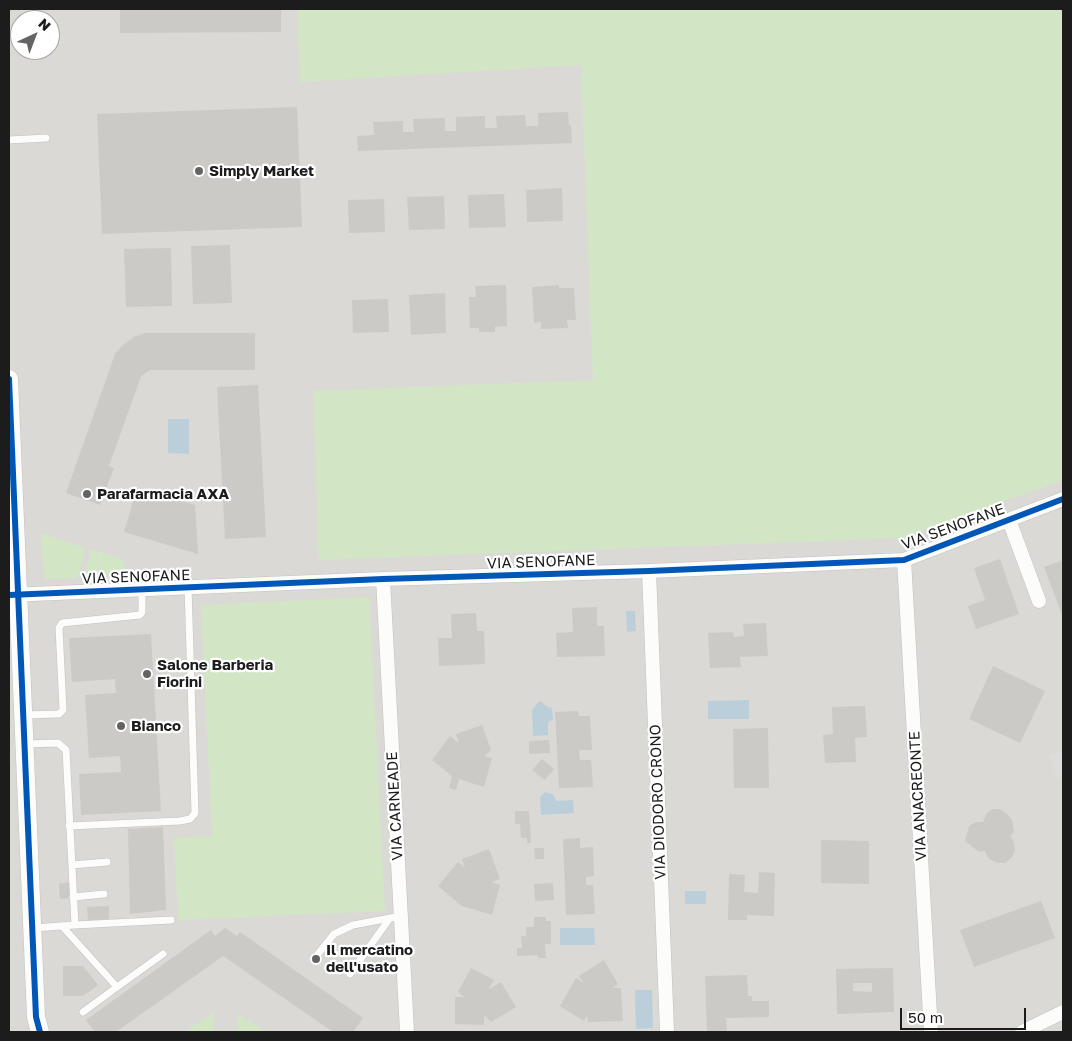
<!DOCTYPE html>
<style>
body{margin:0}
#map{position:relative;width:1072px;height:1041px;overflow:hidden;background:#ebeae5;font-family:"Golos Text",sans-serif}
canvas{display:block}
.frame{position:absolute;inset:0;border:10px solid #1c1c1c;pointer-events:none}
.north{position:absolute;left:10px;top:10px;width:50px;height:50px;box-sizing:border-box;background:#fff;border:1px solid #a4a4a4;border-radius:50%;rotate:43deg;font-size:14px;font-weight:700;line-height:20px;text-align:center;color:#1c1c1c}
.north::after{content:'';display:block;margin:auto;width:18px;height:22px;background:#646462;clip-path:polygon(50% 0,100% 100%,50% 72%,0 100%)}
.scale{position:absolute;left:900px;top:1008px;width:126px;height:22px;box-sizing:border-box;border:2px solid #1c1c1c;border-top:0;padding-left:6px;font-size:15px;line-height:18px;white-space:nowrap;color:#1c1c1c;-webkit-text-stroke:4px #fff;paint-order:stroke}
</style>
<div id="map">
<canvas width="1072" height="1041"></canvas>
<div class="frame"></div>
<div class="north">N</div>
<div class="scale">50 m</div>
</div>
<script>
const context = document.querySelector('canvas').getContext('2d');
context.lineJoin = 'round';
function paint(path, color) {
  context.fillStyle = color;
  context.fill(path, 'evenodd');
}
function trace(path, color, width, dash) {
  context.strokeStyle = color;
  context.lineWidth = width;
  context.lineCap = dash ? 'butt' : 'round';
  context.setLineDash(dash || []);
  context.stroke(path);
}
function write(font, color, halo, rows, align = 'center') {
  context.font = font + ' "Golos Text",sans-serif';
  context.lineWidth = 4.5;
  context.setLineDash([]);
  context.textBaseline = 'middle';
  context.strokeStyle = halo;
  context.fillStyle = color;
  for (const [text, x, y, turn = 0] of rows) {
    context.save();
    context.translate(x, y);
    context.rotate((+turn || 0) * Math.PI / 180);
    context.textAlign = isNaN(turn) ? turn : align;
    if (halo) context.strokeText(text, 0, 0);
    context.fillText(text, 0, 0);
    context.restore();
  }
}
paint(new Path2D(`
 M9,9H1063V1032H9ZM20,20H50V50H20Z`), '#dad9d6');
paint(new Path2D(`
 M297,9H1063V480L903,538L319,560L313,391L593,380L581,65L300,82Z
 M40,533L86,548L77,578L45,579Z
 M91,549L96,551L99,577H84Z
 M97,551L122,559L127,571H114L115,576L100,577Z
 M369,597L385,911L178,920L174,838L212,836L201,605Z
 M214,1012V1032H184Z
 M237,1013L267,1032H238Z`), '#d2e6c6');
paint(new Path2D(`
 M1063,750V777L1058,779L1049,756Z`), '#dddcda');
paint(new Path2D(`
 M168,419H189V454L168,453Z
 M626,611H635L636,631L627,632Z
 M749,700V719H708V701Z
 M539,701L543,702L544,705H546L547,707L552,708L553,720L548,722V735L533,736L532,710Z
 M545,792L553,794L556,801L573,800L574,813L541,815L540,797Z
 M685,891H706V904H685Z
 M560,928H594L595,945H560Z
 M652,990L653,1028L636,1029L635,990Z`), '#bbcfdb');
paint(new Path2D(`
 M120,9H281V32L120,33Z
 M297,107L302,227L102,234L97,114Z
 M568,112L569,125H571L572,143L358,151L357,136L374,135L373,122L403,121V132H414L413,119L445,118V131H456V117L485,116V128H497L496,116L525,115L526,126H538V113Z
 M562,188L563,221L527,222L526,190Z
 M504,194L506,227L469,228L468,195Z
 M444,196L445,229L409,230L407,197Z
 M384,199L385,232L349,233L348,200Z
 M230,245L232,303L193,304L191,246Z
 M171,248L172,306L126,307L124,249Z
 M506,285L507,326L495,327V332H479V328H470L469,297H476L475,286Z
 M559,285V288H574L576,320H567L568,328L541,329V322L534,323L532,287Z
 M445,293L446,333L411,335L409,295Z
 M388,299L389,332L353,333L352,300Z
 M145,333H255V370H150L141,376L109,466L114,468L100,505L66,493L115,354L123,345L134,337Z
 M258,385L266,537L225,539L217,387Z
 M137,488L195,505L198,554L124,532Z
 M1000,559L1019,614L976,629L968,606L985,600L974,568Z
 M1063,560V617L1044,567Z
 M597,607V626H604L605,656L557,657L556,633L573,632L572,608Z
 M476,613L477,631H484L485,664L439,666L438,638H452L451,614Z
 M766,623L768,656L740,657L741,667L710,668L708,633L733,632L734,637L744,636L743,624Z
 M151,634L161,811L81,815L79,774L121,772L120,756L89,758L85,695L116,693L115,679L72,682L69,638Z
 M993,666L1045,691L1020,743L969,719Z
 M865,706L867,737L855,738L856,762L825,763L823,735L833,734L832,707Z
 M578,711L579,716H590L592,750H579L580,760H591L593,787L559,788L555,712Z
 M482,725L491,750L484,756L492,758L484,787L459,779L456,790L449,788L452,776L432,760L450,736L459,743L456,734Z
 M768,728L769,788H734L733,729Z
 M549,740L550,753L529,754V741Z
 M542,759L554,769L545,780L532,770Z
 M993,809H1000L1007,814L1012,820L1014,831L1010,837L1014,842L1015,851L1012,857L1005,863H997L988,858L985,851L979,852L965,841L969,826L976,822H983L987,813Z
 M515,811H529L531,843H527V838H521L520,824H515Z
 M163,827L166,910L130,914L128,829Z
 M580,838V848L593,847L594,876L586,877V885H593L595,914L566,915L563,839Z
 M821,840L869,841V884L821,883Z
 M534,848H544V859H535Z
 M489,849L500,879L491,882L500,885L492,915L462,906L438,886L458,862L465,868L462,859Z
 M759,872L775,873L774,916L747,915V920H728L729,874L745,875L744,892L758,893Z
 M69,882L70,898L60,899L59,884Z
 M553,883L554,900L535,901L534,884Z
 M1041,901L1055,938L974,967L960,930Z
 M109,906V919L88,920L87,907Z
 M534,917H546V921H551V944H545L546,958H538V955L517,956V948H522L521,936H526V927H534Z
 M225,928L237,936L240,932L363,1018L353,1032H333L223,956L116,1032H95L86,1020L211,930L215,936Z
 M604,960L618,984L612,988H621L623,1021L588,1022L587,1015L584,1021L560,1006L576,978L584,983L579,976Z
 M63,966H83L98,985L83,996H63Z
 M471,968L494,980L488,990L501,982L516,1007L491,1022L484,1015V1025L455,1024V997H464L458,992Z
 M893,968L894,1012L837,1014L836,969ZM853,983H872V992L853,991Z
 M747,975L748,996H752V1001H769V1017L726,1018L727,1032H707L705,976Z`), '#cccac6');
const service = new Path2D(`
 M9,140L46,138
 M24,715L59,714L63,710L59,628L62,623L140,615L142,612V589
 M25,744L58,743L66,750L75,925L33,928
 M69,826L180,821L190,819L195,813L188,587
 M72,865L107,862
 M73,897L104,894
 M75,925L171,920
 M62,926L117,987L163,954
 M318,954L334,934L353,925L401,916
 M350,974L390,918
 M83,1012L117,987`);
const minor = new Path2D(`
 M1009,520L1039,601
 M904,560L931,1032
 M649,571L667,1032
 M383,579L407,1032
 M9,595L383,579L649,571L904,560L1063,499
 M1022,1032L1063,1012`);
const tertiary = new Path2D(`
 M9,379L36,1017L40,1032`);
trace(service, '#c2c1bf', 8);
trace(minor, '#c2c1bf', 15);
trace(tertiary, '#c2c1bf', 19);
trace(service, '#fcfcfb', 7);
trace(minor, '#fcfcfb', 14);
trace(tertiary, '#fcfcfb', 18);
trace(new Path2D(`
 M9,379L36,1017L40,1032
 M9,595L383,579L649,571L904,560L1063,499`), '#0057b8', 6);
for (const [x, y, r, color] of [
 [199,171,5,"#646462"],
 [87,494,5,"#646462"],
 [147,674,5,"#646462"],
 [121,726,5,"#646462"],
 [316,959,5,"#646462"]
]) {
  const dot = new Path2D();
  dot.arc(x, y, r, 0, 2 * Math.PI);
  context.fillStyle = color;
  context.fill(dot);
  trace(dot, '#fff', 2);
}
write('bold 15px', '#1c1c1c', '#fff', [
 ["Simply Market",209,171],
 ["Parafarmacia AXA",97,494],
 ["Salone Barberia",157,665],
 ["Fiorini",157,682],
 ["Bianco",131,726],
 ["Il mercatino",326,950],
 ["dell'usato",326,967]
], 'left');
write('15px', '#1c1c1c', '#fff', [
 ["VIA SENOFANE",953,527,-20],
 ["VIA SENOFANE",541,562,-2],
 ["VIA SENOFANE",136,577,-2],
 ["VIA ANACREONTE",918,796,-93],
 ["VIA DIODORO CRONO",658,802,-92],
 ["VIA CARNEADE",395,806,-93]
]);
</script>
